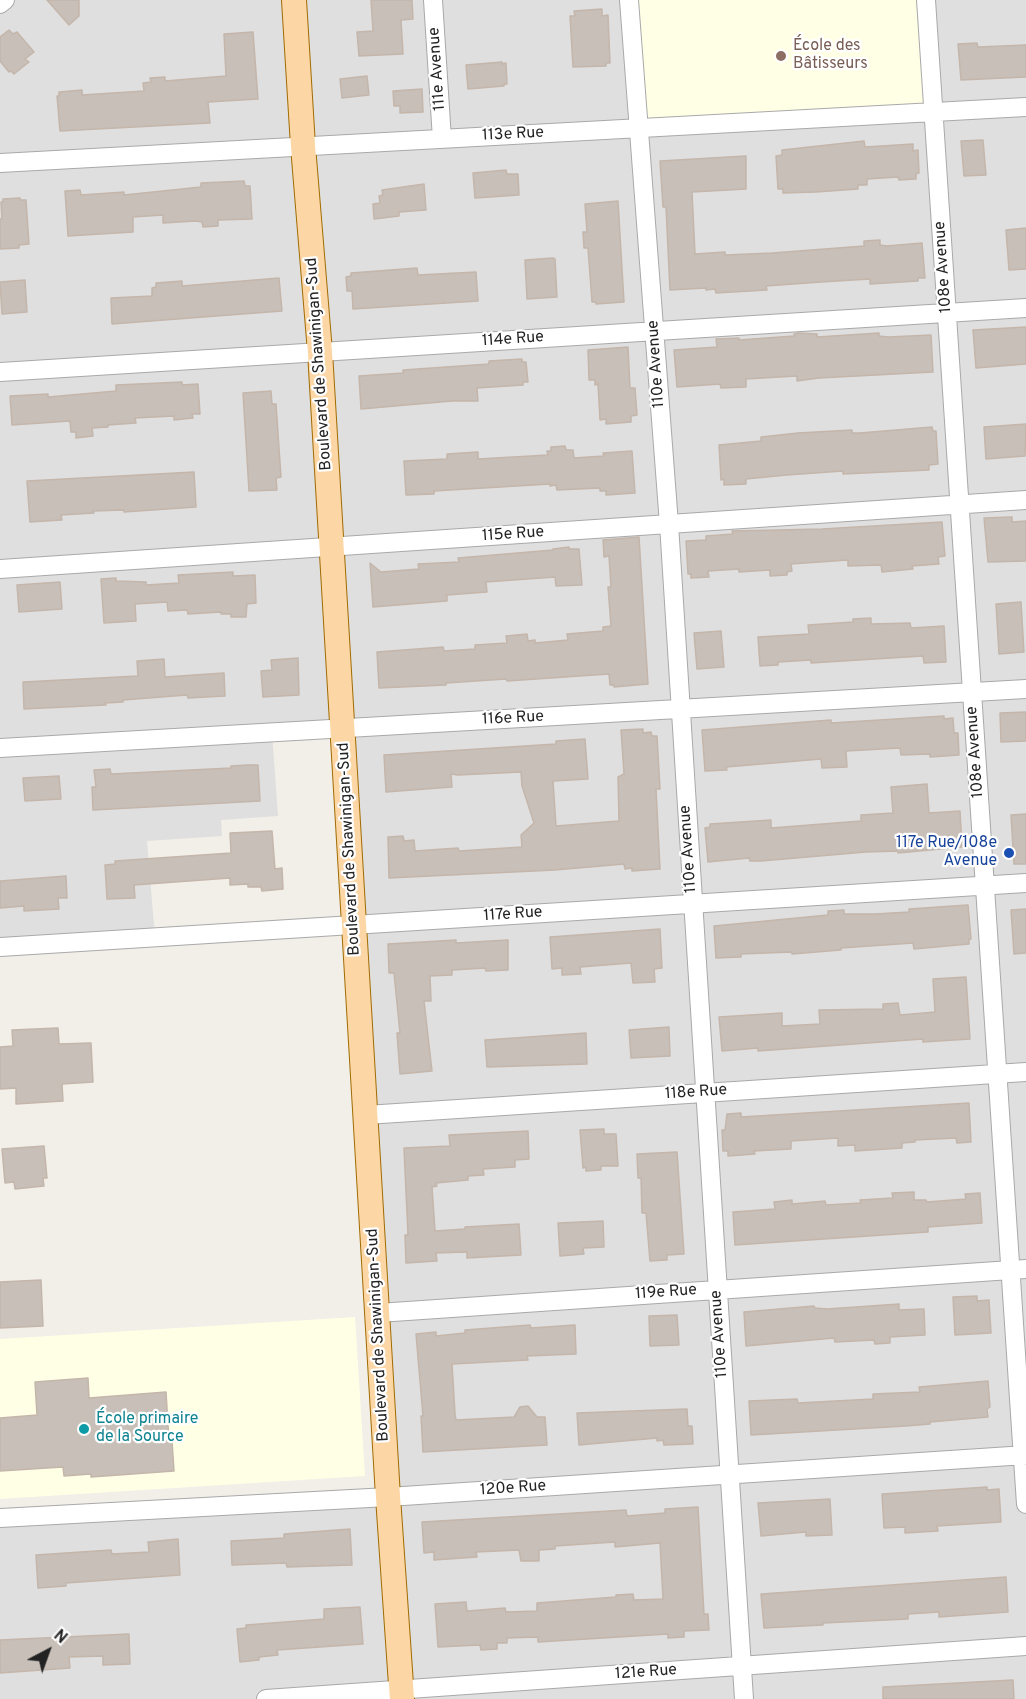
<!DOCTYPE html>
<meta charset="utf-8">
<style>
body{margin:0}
#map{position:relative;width:1026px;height:1699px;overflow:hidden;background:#f2efe9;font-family:Overpass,sans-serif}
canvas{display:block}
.north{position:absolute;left:18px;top:1621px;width:60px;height:60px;-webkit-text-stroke:4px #fff;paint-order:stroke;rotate:41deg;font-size:16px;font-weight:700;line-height:24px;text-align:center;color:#222}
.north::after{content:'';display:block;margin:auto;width:21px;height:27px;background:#222;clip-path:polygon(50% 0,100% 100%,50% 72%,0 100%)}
</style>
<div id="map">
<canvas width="1026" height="1699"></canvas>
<div class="north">N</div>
</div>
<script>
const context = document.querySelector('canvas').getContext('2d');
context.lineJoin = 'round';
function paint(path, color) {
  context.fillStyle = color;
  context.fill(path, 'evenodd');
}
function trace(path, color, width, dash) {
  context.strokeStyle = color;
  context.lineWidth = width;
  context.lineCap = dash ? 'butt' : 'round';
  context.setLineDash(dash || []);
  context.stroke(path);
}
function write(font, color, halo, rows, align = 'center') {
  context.font = font + ' Overpass,sans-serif';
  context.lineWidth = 4.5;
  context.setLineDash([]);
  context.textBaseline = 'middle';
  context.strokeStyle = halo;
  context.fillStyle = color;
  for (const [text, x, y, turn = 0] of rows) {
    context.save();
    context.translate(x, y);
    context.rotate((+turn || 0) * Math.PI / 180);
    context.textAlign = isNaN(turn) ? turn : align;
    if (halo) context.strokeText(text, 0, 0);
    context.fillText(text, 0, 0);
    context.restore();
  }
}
paint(new Path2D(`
 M0,0H1026V1699H0V1518L388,1497L343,729L272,733L278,816L221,820L222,836L147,841L155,937L0,947Z`), '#e0dfdf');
paint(new Path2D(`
 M629,0H926L933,112L638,128Z
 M355,1317L365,1476L0,1499V1339Z`), '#ffffe5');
const building = new Path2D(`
 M47,0H79V16L69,25Z
 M371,0H412L413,19L401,20L403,54L359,56L357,32L373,31Z
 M602,9V16L608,15L610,63H606V66L573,67L570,16H575L574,11Z
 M9,30L13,34L17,32L34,52L25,59L29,62L14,74L11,71L9,72L0,61V37Z
 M253,32L258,99L208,102L210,123L60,131L57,96H59V92L82,90V95L144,91L143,83L151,82L150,78L165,77V81L226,76L224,34Z
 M977,43L978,47L1026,45V77L961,80L958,44Z
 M502,62V64L506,63L507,84H504V86L468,89L466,65Z
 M367,76L369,95L342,98L340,79Z
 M422,89L423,112L400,113V106H394L393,91Z
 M983,140L986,175L964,176L961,141Z
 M864,141L865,147L913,144V151L918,150L919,173L916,174V179L899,180L898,177L867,179V185H858V189L816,192L783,193V189H778L776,156L782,155V150Z
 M746,156V189L692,192L695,254L725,252V255L772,253L864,246V241L880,240V245L887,246L922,243L925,278H918V281L870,284V279L821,282L766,286L767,290L716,293L715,289L706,290V288L670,290L666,207H663L660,161Z
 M506,170L507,174H518L519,195L475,198L473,173Z
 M244,181L245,186H250L252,219L218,220V226L203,227L202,222L196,221L163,223V215L133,217V232L68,236L65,191L80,190L81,195L124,192V195L201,187V183Z
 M424,184L426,210L399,212V216L374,219L373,204L380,203L379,196L383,195L382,190Z
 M20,198V200H26L29,244L19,245V248L0,249V219H2L1,202H3V199Z
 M618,201L624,302L596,304V302H592L588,248H584L583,232H587L585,204Z
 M1026,228V269L1009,270L1006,230Z
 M553,258L555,259L557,297L527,299L525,260Z
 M417,268L418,275L476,272L478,301L353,309L352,291H347L346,277L351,276V273Z
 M279,278L282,311L112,324L111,298L152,296V288L156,287V283L182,281V286Z
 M25,280L27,312L2,314L0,282Z
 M1026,327V364L976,368L973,330Z
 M798,333L817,334V337L879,333V336L888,337L931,335L933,372L819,378L797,381V376L746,379V387L721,388L720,384L677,387L674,350L717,347L716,339L739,338V340L794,336V334Z
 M628,347L630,388H635L637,415L631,416V422L606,424V419L600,420L598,384L595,385V380H589L588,350Z
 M522,359V362H526L528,382H523V385L477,388L478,401H452L361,409L359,376L403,373V370L489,364V361Z
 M182,382V385L198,384L200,414H192L193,418L174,420V416L135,418L136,423L108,425V427L92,428L93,436L76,438V432H71L70,421L12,425L10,396L48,394V397L116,391V385Z
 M271,391L272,404H276L281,477L276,478L277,490L249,491L243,393Z
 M1026,424L1025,456L986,459L984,427Z
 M932,427L933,431H936L938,464L929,465V470L843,474V471L787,475L746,479V484L724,485V479L721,480L719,445L761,441V437L798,433L852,430V433H860Z
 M565,446L566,450H573L574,458L604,456L603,453L632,451L635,493L606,495V491H600V488L557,490L556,485L550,486V484L434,491V494L406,495L404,461L447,459V454L478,452V459L548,455L547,451H551V447Z
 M194,472L196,507L124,512V510L93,511L94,513L61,515L62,520L30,522L27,481Z
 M1012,517V522L1026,521V561L988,562L984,518Z
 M942,522L945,556L938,557L939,564L912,566L913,569L882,572L881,565L848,566V560L791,564L792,571L787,572V575L770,576V570L739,572V569L708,571L709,577L691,578V574H688L686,541L706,540V536L733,534L732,531L822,529Z
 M639,537L648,684L614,687V685H610L609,674L507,681L506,679L446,683V685L379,688L377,652L443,647L444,651L475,649V645L507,643L506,636L527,634L528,641L535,640V643L568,640L567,634L603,631V627L611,626L608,587H611L609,556L604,557L603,540Z
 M569,547V549H579L582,585L556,586L555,577L486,582L487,592L447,595V601L373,607L370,563L381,572L419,569L418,564L459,562L458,558L553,550V549Z
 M233,572V576L255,575L256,603L247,604L246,617H231V614H221V612L188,614L187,610L168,611L167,602L135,604L136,621L104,623L101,579L116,578V581L146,582V585L179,583L178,575Z
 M60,582L62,609L19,612L17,585Z
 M1021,602L1024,652L999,654L996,604Z
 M871,618V624L910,623L911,628L944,626L946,662L924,663L923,656L811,663V660L778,662V665L760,666L758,637L809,634L808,625L853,622V619Z
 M721,631L724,667L697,669L694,633Z
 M298,658L299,695L263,697L261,671L272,670L271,660Z
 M164,659L165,677L224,673L225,696L188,698L187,695L123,700V702L105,703L106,705L24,709L23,682L138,676L137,661Z
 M1026,712V741L1001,742L1000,713Z
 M944,716V719L953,718L954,733H958L959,755L930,757V754L901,755L900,748L846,751L847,767L822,768L821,759L726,767L727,770L705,771L702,730L831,720V723Z
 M643,729V733L651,732L652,736H657L660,789H656L660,869L632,871V868L625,869L624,864L555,870L389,878L388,837L403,836L404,841L414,840L415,851L458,848L459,851L522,847L521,835L534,823L522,786L521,772L458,775L451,774L452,787L386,792L384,755L556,744V741L585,739L588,779L553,781L556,826L619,821L618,777L624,774L621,730Z
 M248,765H258L260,801L93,810L92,787H96L94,770L110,769L111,774L231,768V766Z
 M59,776L61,799L25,801L23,778Z
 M927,784L929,813L960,811L962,847L898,853V851L866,852L761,861H750L749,858L708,862L705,828L710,827V824L771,820V828L861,821V815L893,813L891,787Z
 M1026,814V864H1014L1011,815Z
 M272,831L275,869L282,868L283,889L262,891L261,887H248V884L230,885V878L134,885L135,898L107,899L105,865L115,864V861L231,853L230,833Z
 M66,876L67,898H58L59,909L24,911V906L0,908V881Z
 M968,905L971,939H969V944L914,949L913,943L841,948V950L792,954V952L741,954V957L716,958L714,926L828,915V911L844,910V914H875L909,912V909Z
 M1026,909V953L1014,954L1011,910Z
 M660,929L662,968L654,969L655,982L633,983L631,963L580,967L581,974L562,975V968L552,969L550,937Z
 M456,940V943L508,940V970L486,971L485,968L452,970V975L430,976L431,1001H424L432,1071L400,1074L397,1033H400L394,973H389L388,944Z
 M966,977L970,1039L923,1042V1039L758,1051V1048L722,1051L719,1017L782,1013V1026L820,1024L819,1010L883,1009V1004L898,1003L900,1015L935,1012L933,979Z
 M669,1027L670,1056L631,1058L629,1030Z
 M58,1028L59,1044L91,1043L93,1082L62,1084L63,1101L16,1104V1088L0,1089V1047L13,1046L12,1030Z
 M586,1033L587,1064L487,1067L485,1040Z
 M969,1103L971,1142L957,1143L956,1138L915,1140V1142L902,1143V1148L855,1151V1145L838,1146V1138L791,1141V1149L754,1151L755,1154L728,1156V1151H723L722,1130H725L727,1114L741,1113V1117Z
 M604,1129V1134H616L618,1166H601V1170L586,1171V1167L583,1168L580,1130Z
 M528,1131L529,1159L515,1160V1167L483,1169L484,1175L468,1176V1180L436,1183L437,1186L432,1187L435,1231L465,1229V1227L519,1224L521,1255L467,1258V1252L436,1253L437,1261L406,1263L405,1235H408L404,1148L450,1146L449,1135Z
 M44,1146L47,1178H43L44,1186L15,1189L14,1182L5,1183L2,1149Z
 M677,1152L684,1254L667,1255V1260L650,1261L646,1213H642L641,1178H638L637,1154Z
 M914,1192V1200H926L927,1202L966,1199L965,1194L980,1193L982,1223L928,1227V1232L735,1245L733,1212L775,1209L774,1202L792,1200V1204L825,1201L826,1205L861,1203L860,1200L893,1198L892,1193Z
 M603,1221L604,1247L583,1248L584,1254L560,1256L558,1223Z
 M41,1280L43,1326L0,1328V1282Z
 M977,1296V1301L989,1300L991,1333L955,1335L953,1297Z
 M899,1304V1310L924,1309L925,1335L890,1337V1343L875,1344L874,1340L835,1342L834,1338L746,1346L744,1312L814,1306L815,1308L827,1309Z
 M677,1315L679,1345L650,1346L649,1316Z
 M530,1325L531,1328L575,1325L576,1354L527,1356L528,1360L452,1364L455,1414L456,1420L514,1417L520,1407L528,1406L537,1417H545L547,1445L423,1452L421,1416H423L416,1334L436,1332V1336L465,1333V1330Z
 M88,1378L89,1398L166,1392L169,1441H172L174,1471L91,1477V1474L64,1476L63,1467L0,1471V1418L37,1415L35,1382Z
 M988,1381L990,1407L987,1409L988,1417L930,1422V1424L906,1426L751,1435L749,1401L797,1399L798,1403L873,1399V1394L920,1392L919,1387Z
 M687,1409L688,1426H692L693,1444L664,1445L663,1440L657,1441V1438L579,1445L577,1413Z
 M987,1487V1490L999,1489L1001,1522L937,1526L938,1531L905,1533V1527L884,1528L882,1494Z
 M830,1499L832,1535L806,1536V1532L761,1536L758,1503Z
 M698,1507L704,1614H708L709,1630L684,1631V1637L668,1638V1634L538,1642V1637L507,1638V1643H497V1649L481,1650L480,1645L438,1647L435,1604L466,1602L467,1611L505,1608L506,1612L537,1611V1603L616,1597V1595L633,1594L634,1600L663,1599L660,1543L615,1547V1542L555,1546V1549L539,1550V1561H521L519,1550L476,1552L477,1557L434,1560V1552L424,1553L422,1522L626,1510L627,1516L665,1513V1509Z
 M350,1529L352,1565L287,1567L286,1563L232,1565L231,1541L284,1538V1534Z
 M178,1539L180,1575L66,1583V1586L38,1588L36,1555L111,1550L112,1554L149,1552L148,1542Z
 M1006,1577L1008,1612L939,1617V1612L908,1614V1619L823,1623V1625L764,1628L761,1594Z
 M360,1607L363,1644L277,1650L278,1655L259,1657V1660L240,1662L237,1629L246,1628V1625L324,1619V1609Z
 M129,1634L130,1664L103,1665V1656L69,1657L70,1668L0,1673V1640Z
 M1013,1680L1014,1699H883V1687Z`);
paint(building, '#c7bfb8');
trace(building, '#c4b6ab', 1.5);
const minor = new Path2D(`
 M433,0L442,139
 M629,0L669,524L744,1699
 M926,0L1026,1504
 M0,4L5,0
 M0,163L1026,107
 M0,372L1026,308
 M0,569L1026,500
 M0,748L1026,689
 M0,947L1026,883
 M366,1115L1026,1072
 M378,1313L1026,1269
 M0,1518L388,1497L1026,1455
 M266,1699L1026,1646`);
const major = new Path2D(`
 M294,0L303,146L320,352L388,1497L402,1699`);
trace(minor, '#a9a9a9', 20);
trace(major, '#a06b00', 26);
trace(minor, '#fff', 18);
trace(major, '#fcd6a4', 24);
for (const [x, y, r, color] of [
 [781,56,6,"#8d6e63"],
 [1009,853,6,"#1a4fb4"],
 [84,1429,6,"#0f9aa8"]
]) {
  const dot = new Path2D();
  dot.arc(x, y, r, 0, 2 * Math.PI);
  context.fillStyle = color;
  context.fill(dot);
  trace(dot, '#fff', 2);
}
write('16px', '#785e54', '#fff', [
 ["École des",793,47],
 ["Bâtisseurs",793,65]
], 'left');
write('16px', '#222', '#fff', [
 ["111e Avenue",438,69,-94],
 ["113e Rue",513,135,-3],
 ["108e Avenue",944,267,-94],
 ["114e Rue",513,340,-4],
 ["Boulevard de Shawinigan-Sud",320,364,-94],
 ["110e Avenue",657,364,-94],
 ["115e Rue",513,535,-4],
 ["116e Rue",513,719,-3],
 ["108e Avenue",976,752,-94],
 ["Boulevard de Shawinigan-Sud",350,849,-93],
 ["110e Avenue",689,849,-94],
 ["117e Rue",513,915,-4],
 ["118e Rue",696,1093,-4],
 ["119e Rue",666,1293,-4],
 ["110e Avenue",720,1334,-94],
 ["Boulevard de Shawinigan-Sud",379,1335,-93],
 ["120e Rue",513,1489,-4],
 ["121e Rue",646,1673,-4]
]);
write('16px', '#164399', '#fff', [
 ["117e Rue/108e",997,844],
 ["Avenue",997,862]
], 'right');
write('16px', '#0d838f', '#fff', [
 ["École primaire",96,1420],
 ["de la Source",96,1438]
], 'left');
</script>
